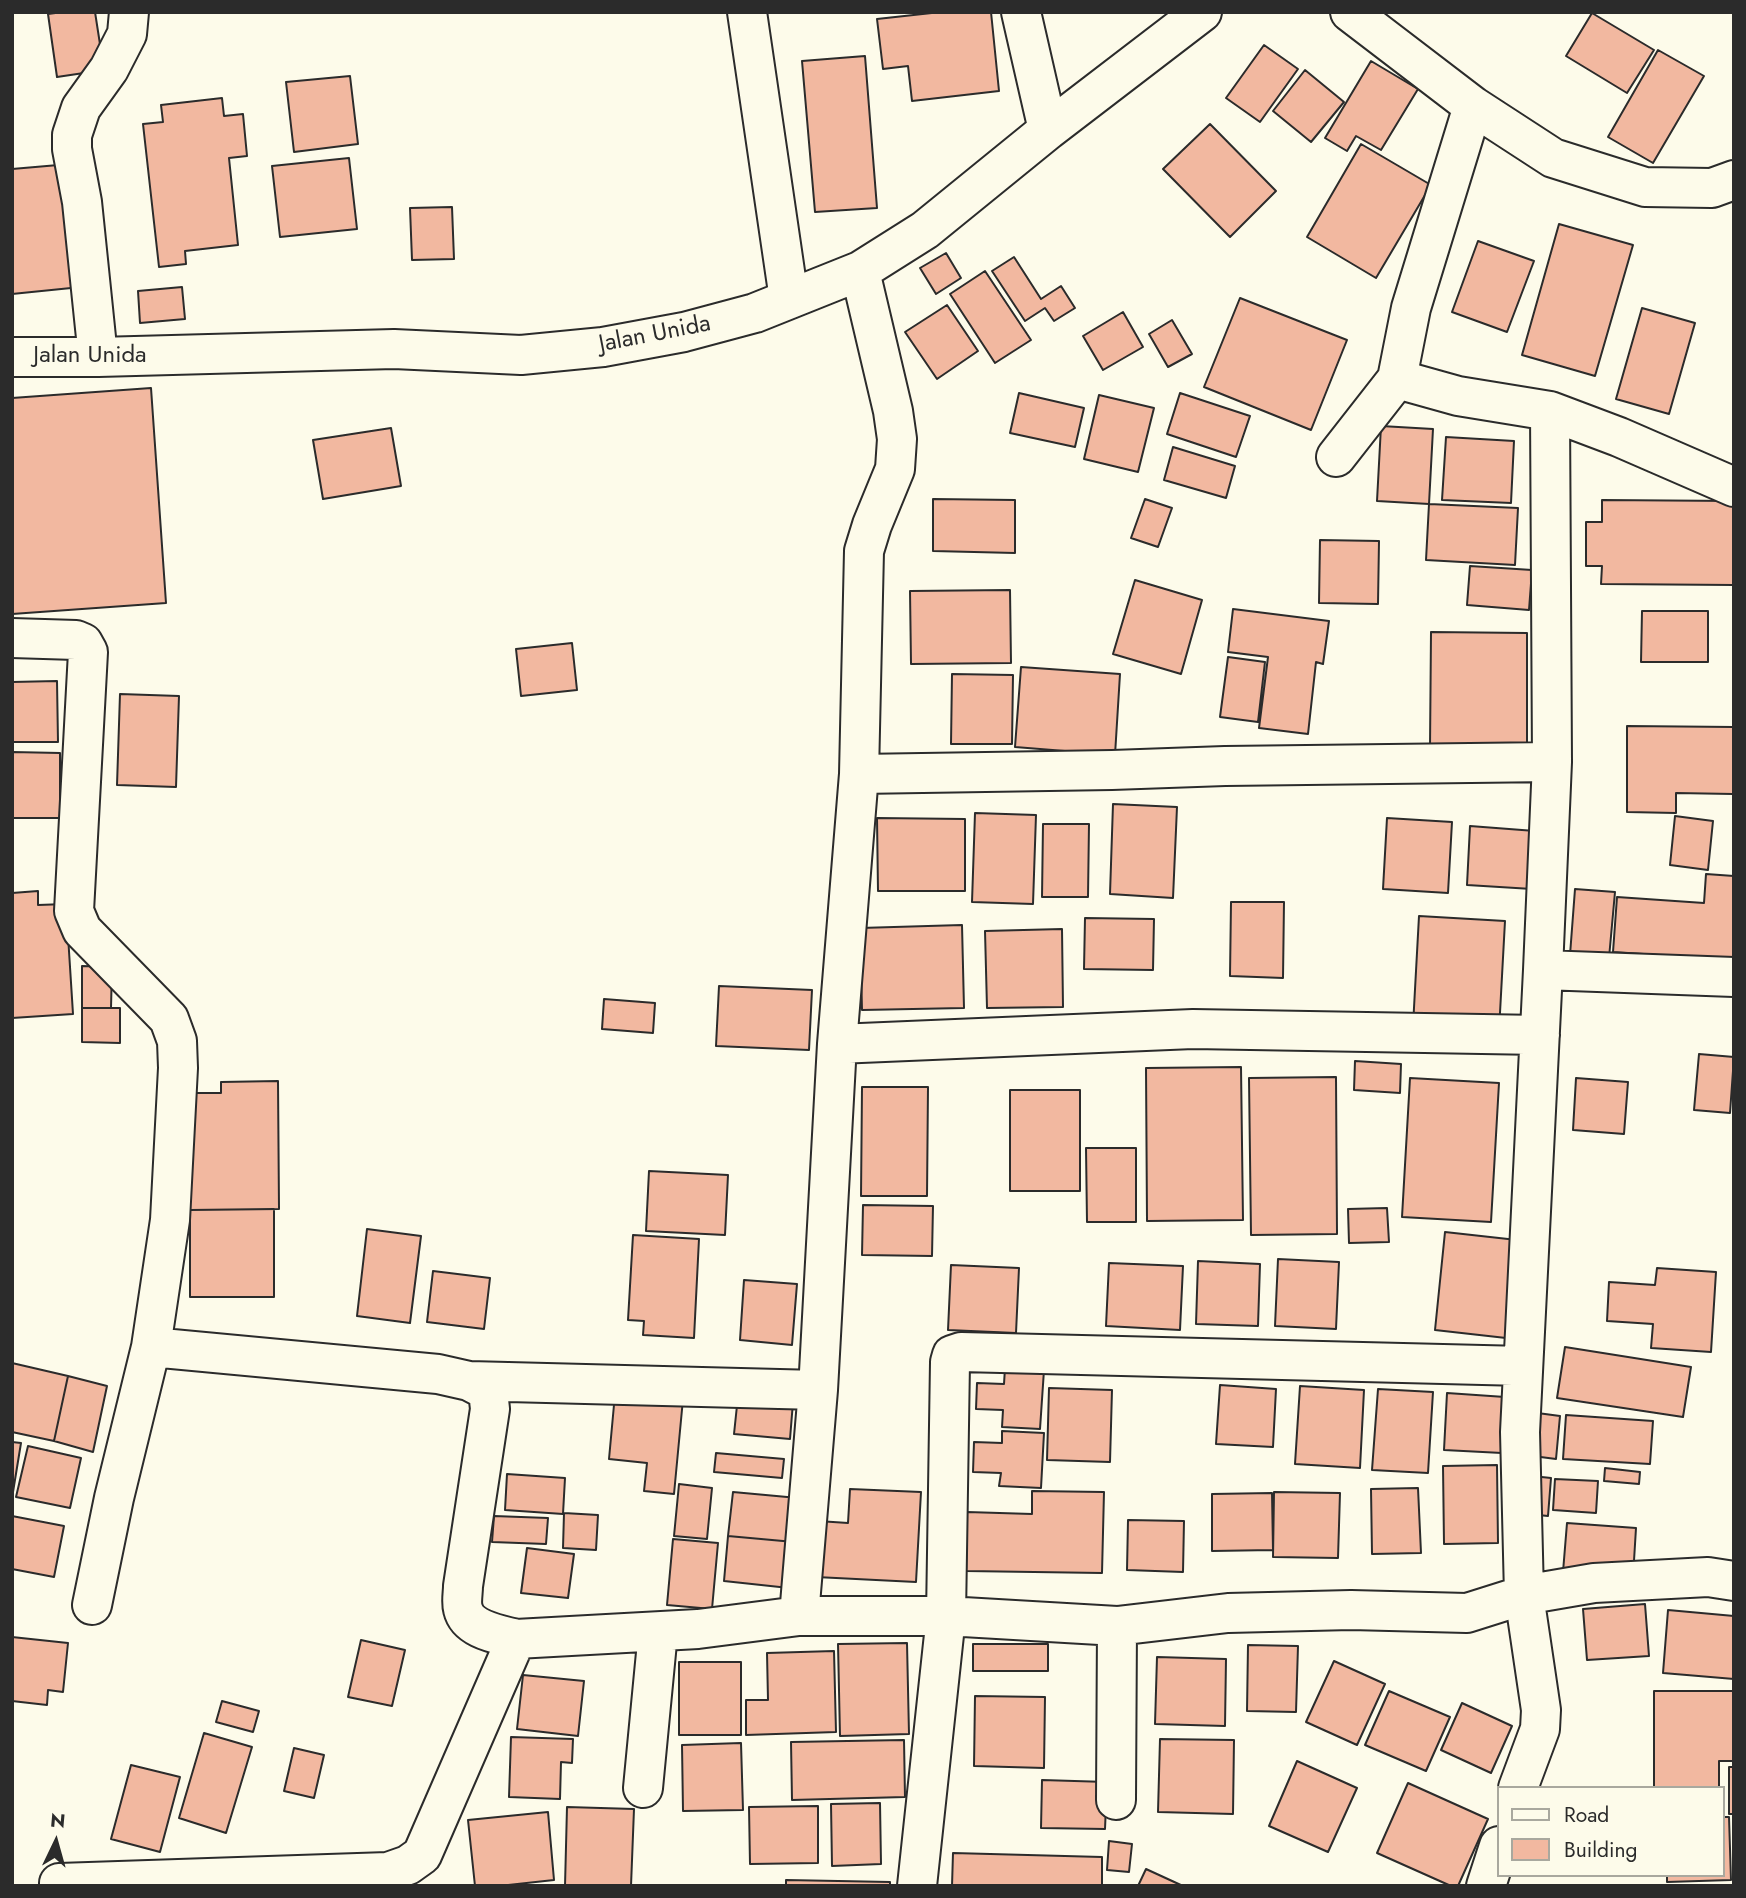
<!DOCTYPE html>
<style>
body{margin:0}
#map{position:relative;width:1746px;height:1898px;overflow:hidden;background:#fdfbea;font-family:Jost,sans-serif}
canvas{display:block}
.frame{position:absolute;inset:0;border:14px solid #2b2b2b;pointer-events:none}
.legend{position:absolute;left:1497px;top:1786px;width:228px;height:91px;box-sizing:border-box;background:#fdfbea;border:2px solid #a9a89e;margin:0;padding:9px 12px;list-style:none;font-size:21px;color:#2b2b2b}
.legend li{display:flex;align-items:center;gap:14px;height:35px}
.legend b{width:35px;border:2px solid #a9a89e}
.north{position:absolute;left:21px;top:1807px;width:70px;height:70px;-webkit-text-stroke:5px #fdfbea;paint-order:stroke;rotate:5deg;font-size:19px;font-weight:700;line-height:28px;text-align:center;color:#2b2b2b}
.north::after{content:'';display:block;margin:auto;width:24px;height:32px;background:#2b2b2b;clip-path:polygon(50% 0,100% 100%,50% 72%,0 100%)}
</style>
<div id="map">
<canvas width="1746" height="1898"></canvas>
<div class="frame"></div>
<ul class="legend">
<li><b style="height:9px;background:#fdfbea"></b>Road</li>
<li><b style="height:19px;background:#f2b8a0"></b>Building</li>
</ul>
<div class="north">N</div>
</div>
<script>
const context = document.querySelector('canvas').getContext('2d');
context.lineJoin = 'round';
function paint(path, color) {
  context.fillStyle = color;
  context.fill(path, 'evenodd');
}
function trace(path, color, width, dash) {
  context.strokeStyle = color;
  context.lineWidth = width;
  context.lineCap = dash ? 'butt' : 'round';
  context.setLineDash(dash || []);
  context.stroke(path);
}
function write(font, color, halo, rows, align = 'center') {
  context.font = font + ' Jost,sans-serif';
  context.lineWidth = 5;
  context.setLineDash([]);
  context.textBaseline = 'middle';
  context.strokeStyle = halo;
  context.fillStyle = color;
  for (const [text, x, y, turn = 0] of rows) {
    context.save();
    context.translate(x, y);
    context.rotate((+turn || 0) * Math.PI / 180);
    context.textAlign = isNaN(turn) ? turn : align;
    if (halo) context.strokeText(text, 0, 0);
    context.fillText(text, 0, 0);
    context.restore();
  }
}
const building = new Path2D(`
 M63,12H95L104,70L57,77L48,14Z
 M941,12H991L999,91L912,101L908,66L883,69L877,19Z
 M1592,13L1654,50L1627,93L1566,56Z
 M1264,45L1298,69L1260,122L1226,98Z
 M1658,50L1704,76L1653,163L1608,137Z
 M865,56L877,208L815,212L802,61Z
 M1371,61L1418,89L1381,150L1356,136L1347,151L1325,138Z
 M1305,70L1344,102L1311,142L1273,111Z
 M350,76L358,144L294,152L286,82Z
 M222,98L224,116L243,114L247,156L229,158L238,245L185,251L186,264L159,267L143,124L163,122L161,105Z
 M1210,124L1276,191L1230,237L1163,169Z
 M1361,144L1431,185L1376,278L1307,237Z
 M349,158L357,229L280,237L272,166Z
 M70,164L81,287L12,294V169Z
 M452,207L454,259L412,260L410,208Z
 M1559,224L1633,245L1595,376L1522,355Z
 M1478,241L1534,261L1507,332L1452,312Z
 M946,253L961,278L936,294L920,268Z
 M1014,257L1041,299L1061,286L1075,308L1054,321L1045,308L1025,321L992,271Z
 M985,271L1031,340L995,363L950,294Z
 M182,287L185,319L140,323L138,291Z
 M1240,298L1347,340L1311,430L1204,387Z
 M947,305L978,351L937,379L905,332Z
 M1642,308L1695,323L1669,414L1616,399Z
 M1123,312L1143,347L1103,370L1083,336Z
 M1172,320L1192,354L1168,367L1149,334Z
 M151,388L166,603L12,614V398Z
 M1019,393L1084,408L1075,447L1010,433Z
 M1180,393L1250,416L1236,457L1167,434Z
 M1099,395L1154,408L1138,472L1084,459Z
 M1381,426L1433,429L1429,504L1377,501Z
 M391,428L401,486L323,499L313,440Z
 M1446,437L1514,441L1511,503L1442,500Z
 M1173,447L1235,466L1226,498L1164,480Z
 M933,499L1015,500V553L933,551Z
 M1145,499L1172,508L1158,547L1131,538Z
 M1602,500L1734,501V585L1601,584L1602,566H1586V522H1602Z
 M1429,504L1518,508L1515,565L1426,560Z
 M1320,540L1379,541L1378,604L1319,603Z
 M1470,566L1532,570L1529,610L1467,605Z
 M1135,580L1202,600L1181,674L1113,654Z
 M1010,590L1011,663L911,664L910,591Z
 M1233,609L1329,621L1323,664L1316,662L1308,734L1259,728L1268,657L1228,652Z
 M1642,611H1708V662H1641Z
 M1431,632L1527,633V747H1430Z
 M572,643L577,690L521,696L516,649Z
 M1228,657L1265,662L1258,722L1220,717Z
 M1021,667L1120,674L1115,755L1015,747Z
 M952,674L1013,675L1012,744H951Z
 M57,681L58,742H12V682Z
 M120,694L179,696L176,787L117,785Z
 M1627,726L1734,727L1733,794L1676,793V813L1627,812Z
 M12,752L60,753V818H12Z
 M1113,804L1177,807L1173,898L1110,894Z
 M975,813L1036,815L1033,904L972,902Z
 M1675,816L1713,821L1708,870L1670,865Z
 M877,818L965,819V891H878Z
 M1387,818L1452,822L1448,893L1383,889Z
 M1043,824H1089L1088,897H1042Z
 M1470,826L1535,831L1532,889L1467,885Z
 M1706,874L1734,876V960L1613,952L1617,897L1704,903Z
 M1575,889L1615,892L1609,958L1570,955Z
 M38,891V905L66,904L73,1014L12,1018V893Z
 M1231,902H1284L1283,978L1230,976Z
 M1419,916L1505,921L1499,1031L1413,1026Z
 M1085,918L1154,919L1153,970L1084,969Z
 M962,925L964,1008L862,1010L860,928Z
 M1062,929L1063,1007L987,1008L985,931Z
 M82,966L112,967L111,1008H82Z
 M719,986L812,990L809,1050L716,1046Z
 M604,999L655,1003L653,1033L602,1029Z
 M82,1008H120V1043L82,1042Z
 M1699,1054L1734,1057L1730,1113L1694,1110Z
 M1355,1061L1401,1064L1400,1093L1354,1090Z
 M1241,1067L1243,1220L1147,1221L1146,1068Z
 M1336,1077L1337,1234L1251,1235L1249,1078Z
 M1410,1078L1499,1083L1491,1222L1402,1217Z
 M1576,1078L1628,1082L1624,1134L1573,1130Z
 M278,1081L279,1209L190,1210L189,1093H221V1082Z
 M862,1087H928L927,1196H861Z
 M1010,1090H1080V1191H1010Z
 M1086,1148H1136V1222H1087Z
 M649,1171L728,1175L725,1235L646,1231Z
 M863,1205L933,1206L932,1256L862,1255Z
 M1387,1208L1389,1242L1349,1243L1348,1209Z
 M274,1209V1297H190V1210Z
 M367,1229L421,1236L410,1323L357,1316Z
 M1445,1232L1517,1240L1506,1338L1435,1330Z
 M633,1235L699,1239L694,1338L643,1335L644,1321L628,1320Z
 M1278,1259L1339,1262L1336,1329L1275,1326Z
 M1198,1261L1260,1264L1258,1326L1196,1324Z
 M1109,1263L1183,1266L1180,1330L1106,1326Z
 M951,1265L1019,1268L1016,1333L948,1330Z
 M1657,1268L1716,1272L1711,1352L1651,1348L1653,1324L1607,1321L1609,1282L1655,1285Z
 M433,1271L490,1278L484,1329L427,1322Z
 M744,1280L797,1284L792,1345L740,1340Z
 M1565,1347L1691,1367L1683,1417L1557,1398Z
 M12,1363L68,1376L54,1441L12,1432Z
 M1005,1368L1044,1370L1040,1429L1002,1427L1003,1410L976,1409L977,1383L1004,1384Z
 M68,1376L107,1386L93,1452L54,1441Z
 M1220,1385L1276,1389L1273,1447L1216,1444Z
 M1300,1386L1364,1390L1360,1468L1295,1464Z
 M1049,1388L1112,1390L1110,1462L1047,1460Z
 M1378,1389L1433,1392L1428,1473L1372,1470Z
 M1447,1393L1505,1397L1502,1453L1444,1450Z
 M615,1394L683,1399L674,1494L644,1491L647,1463L609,1459Z
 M738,1396L793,1402L790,1439L734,1434Z
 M1530,1412L1560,1416L1556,1459L1525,1455Z
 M1566,1415L1653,1421L1650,1464L1563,1459Z
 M1002,1431L1044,1433L1041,1488L999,1486L1001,1473L973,1472L974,1442L1002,1443Z
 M12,1442L21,1443L13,1492H12Z
 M28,1446L81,1458L70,1508L16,1497Z
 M716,1453L784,1459L782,1478L714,1472Z
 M1497,1465L1498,1543L1444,1544L1443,1466Z
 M1605,1468L1640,1472L1639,1484L1604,1481Z
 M507,1474L565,1478L563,1514L505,1510Z
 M1532,1476L1551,1478L1548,1516L1528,1514Z
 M1555,1479L1598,1481L1596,1513L1553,1510Z
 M679,1484L712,1488L707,1539L674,1536Z
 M1418,1488L1421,1553L1372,1554L1371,1489Z
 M850,1489L921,1492L916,1582L816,1577L818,1521L848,1523Z
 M1032,1491L1104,1492L1102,1573L966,1571L967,1512L1032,1514Z
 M733,1492L798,1498L794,1542L728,1536Z
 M1274,1492L1340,1493L1338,1558L1273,1557Z
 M1272,1493L1273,1550L1212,1551V1494Z
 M564,1513L598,1515L596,1550L563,1548Z
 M12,1516L64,1526L54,1577L12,1569Z
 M494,1516L548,1518L546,1544L492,1542Z
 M1128,1520L1184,1521L1183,1572L1127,1570Z
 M1567,1523L1636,1528L1633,1577L1563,1572Z
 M728,1536L794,1542L789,1588L724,1581Z
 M673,1539L718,1543L712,1609L667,1605Z
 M527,1548L574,1554L568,1598L521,1593Z
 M1645,1604L1649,1656L1587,1660L1583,1609Z
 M1668,1610L1734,1616V1679L1663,1673Z
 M12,1637L68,1643L63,1692L48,1690L47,1705L12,1701Z
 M361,1640L405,1650L392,1706L348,1697Z
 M907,1643L909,1734L840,1736L838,1644Z
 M973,1644H1048V1671H973Z
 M1248,1645L1298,1646L1296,1712L1247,1711Z
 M834,1651L836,1732L746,1735V1700H768L767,1653Z
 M1157,1657L1226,1659L1225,1726L1155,1724Z
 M1334,1661L1385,1684L1357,1745L1306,1722Z
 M679,1662H741V1735H679Z
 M523,1675L584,1681L578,1736L517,1729Z
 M1389,1691L1450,1717L1426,1771L1365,1745Z
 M1654,1691H1734V1761H1719V1788H1654Z
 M975,1696L1045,1697L1044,1768L974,1766Z
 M222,1701L259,1711L253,1732L216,1722Z
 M1462,1703L1512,1726L1491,1773L1441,1750Z
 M204,1733L252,1747L226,1833L179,1818Z
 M511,1737L573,1739L572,1763L561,1762L560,1799L509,1797Z
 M1160,1739L1234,1740L1233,1814L1158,1812Z
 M904,1740L905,1797L792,1800L791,1742Z
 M741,1743L743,1810L683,1811L682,1745Z
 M294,1748L324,1755L314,1798L284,1791Z
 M1297,1761L1357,1788L1328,1852L1269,1826Z
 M131,1765L180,1777L160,1852L111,1839Z
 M1729,1767H1734V1814H1729Z
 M1042,1780L1107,1782L1105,1829L1041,1828Z
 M1408,1783L1488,1819L1458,1886H1451L1377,1853Z
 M880,1803L881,1864L832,1866L831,1804Z
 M818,1806V1863L750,1864L749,1807Z
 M567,1807L634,1809L631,1886H565Z
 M548,1812L554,1880L499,1886H475L468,1820Z
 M1723,1817H1729L1731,1880L1667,1882V1875H1723Z
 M1109,1841L1132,1844L1129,1872L1107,1870Z
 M953,1853L1102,1857V1886H952Z
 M1146,1869L1183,1886H1138Z
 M786,1880L890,1882V1886H786Z`);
paint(building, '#f2b8a0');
trace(building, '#2b2b2b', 2);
const minor = new Path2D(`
 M747,12L789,299
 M1021,12L1048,130
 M1350,12L1473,106L1411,308L1397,379L1458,396L1550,411L1619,437L1734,487
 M1473,106L1553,158L1645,187L1712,188L1734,180
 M12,357H98L394,349L521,355L603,347L684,332L755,313L860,271L925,230L1048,130L1202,12
 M98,357L82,202L72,149V135L81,108L109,69L127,34L129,12
 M1336,457L1397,379
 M12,638L76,640L83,643L88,652L74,911L82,930L169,1019L177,1041L178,1068L170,1220L151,1347L114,1498L92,1605
 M859,774L1112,770L1225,766L1552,762
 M1543,970L1734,977
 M837,1044L1193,1029L1540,1035
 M151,1347L438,1374L469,1381L818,1390
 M469,1381L488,1391L490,1409L463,1586C463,1593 461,1602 463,1609C468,1630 498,1634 516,1639L698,1629L799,1616H946L1117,1626L1228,1613L1351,1610L1467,1613L1524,1595L1594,1583L1708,1577L1734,1581
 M799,1616L818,1390L837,1044L859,774L864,551L872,525L895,469L897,439L893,411L860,271
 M643,1788L658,1632
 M1518,1788L1540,1729L1541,1710L1524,1595L1520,1432L1543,970L1552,762L1550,411
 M1116,1800L1117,1626
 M59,1883L388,1872L408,1865L422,1855L516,1639
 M917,1886L946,1616L950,1362L952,1355L961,1352L1523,1366
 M1486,1886L1499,1846`);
trace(minor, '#2b2b2b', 42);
trace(minor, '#fdfbea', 38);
write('24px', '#2b2b2b', '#fdfbea', [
 ["Jalan Unida",655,335,-11],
 ["Jalan Unida",90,356]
]);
</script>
